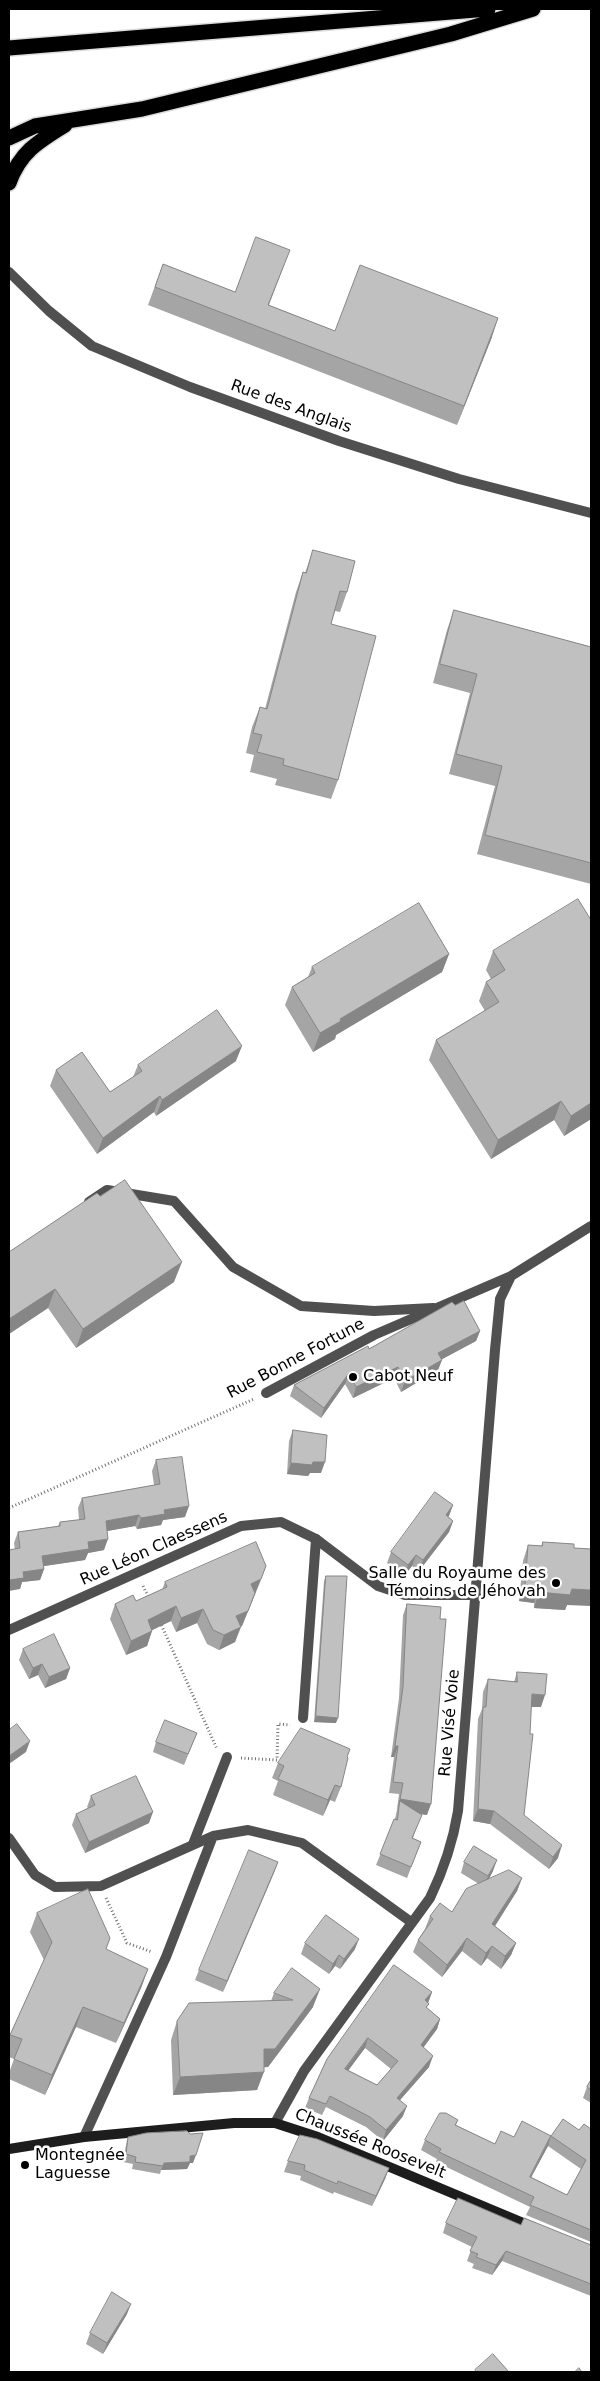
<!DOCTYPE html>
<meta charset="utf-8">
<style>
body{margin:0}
#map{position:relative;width:600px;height:2381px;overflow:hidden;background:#fff;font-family:"DejaVu Sans",sans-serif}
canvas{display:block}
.frame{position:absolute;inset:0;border:10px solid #000;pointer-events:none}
</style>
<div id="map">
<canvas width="600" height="2381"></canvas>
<div class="frame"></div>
</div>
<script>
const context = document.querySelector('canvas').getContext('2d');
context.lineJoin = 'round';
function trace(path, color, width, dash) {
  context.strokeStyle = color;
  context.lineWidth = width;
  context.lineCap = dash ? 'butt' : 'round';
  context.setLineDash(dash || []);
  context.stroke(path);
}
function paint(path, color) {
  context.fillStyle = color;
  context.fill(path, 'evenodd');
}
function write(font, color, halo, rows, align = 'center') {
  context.font = font + ' "DejaVu Sans",sans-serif';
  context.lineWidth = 5;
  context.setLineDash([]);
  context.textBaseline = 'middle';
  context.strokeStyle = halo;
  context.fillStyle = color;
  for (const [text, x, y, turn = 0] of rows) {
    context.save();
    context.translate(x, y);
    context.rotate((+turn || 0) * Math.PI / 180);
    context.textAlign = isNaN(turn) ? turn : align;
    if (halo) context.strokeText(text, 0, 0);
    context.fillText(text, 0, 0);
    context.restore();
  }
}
const motorway = new Path2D(`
 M9,48L488,9
 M9,138L35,126L142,109L451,34L533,9
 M9,183C20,152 39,141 65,125`);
trace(motorway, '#dbdbdb', 18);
trace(new Path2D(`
 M9,1508L254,1399
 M143,1586L149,1598
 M160,1622L217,1749
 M241,1758L277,1760L278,1724L290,1725
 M106,1898L127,1943L152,1952`), '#727272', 3, [1, 2.5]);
trace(new Path2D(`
 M89,1202L107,1190L174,1201L233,1267L301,1306L374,1311L433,1308
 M303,1718L316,1539
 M193,1844L227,1757`), '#505050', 10);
trace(new Path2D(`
 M9,272L49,311L92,346L190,387L339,441L459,479L591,513
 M266,1393L374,1335L511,1276L591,1226
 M9,1630L241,1526L281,1522L316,1539L378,1586L405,1595H476
 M9,1838L35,1875L55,1887L101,1886L213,1836L248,1830L302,1843L411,1922
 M275,2123L304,2071L430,1898C444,1869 453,1842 458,1811L495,1350L500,1299L511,1276
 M84,2137L166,1957L213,1836`), '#505050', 10);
trace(new Path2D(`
 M9,2149L84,2137L234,2123H275L318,2137L533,2227`), '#1d1d1d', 10);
trace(motorway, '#000', 15);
paint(new Path2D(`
 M163,264L235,292L283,268L269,305L335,331L492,337L457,425L148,305Z
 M313,550L347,592L340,612L335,611L331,624L338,780L331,799L275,785L277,779L250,772L254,755L246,753L252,727L260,707L265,709L296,592L303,572L305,573Z
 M454,610L591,647V884L477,854L495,786L449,774L470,693L433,683L447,630Z
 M591,920V1119L564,1136L554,1120L491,1159L429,1060L436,1040L485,1011L479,1001L486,982L491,979L486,970L493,951Z
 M449,954L442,972L336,1035L335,1039L313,1052L285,1005L292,987L308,977L312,967Z
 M236,1061L156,1116L154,1112L97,1154L50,1086L56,1070L110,1092L133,1077L138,1065Z
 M9,1252L174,1282L76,1348L48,1308L9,1334Z
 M455,1305L480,1331L476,1341L442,1359L438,1370L401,1392L394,1378L353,1398L345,1384L321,1418L290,1396L294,1385L369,1349Z
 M293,1430L321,1473H310L308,1476L287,1474L289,1441Z
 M156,1460L185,1517L163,1520L161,1525L137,1529L135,1526L107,1531L104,1550L88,1553L85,1560L43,1566L44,1569L40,1580L22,1582L20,1589L14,1543L18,1532L58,1526L60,1522L79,1520L78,1508L82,1498L154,1485L152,1471Z
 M453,1505L448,1517L453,1521L449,1532L419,1571L412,1566L404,1576L387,1563L391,1552Z
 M543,1542L567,1605L565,1610L534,1608V1603L519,1601L523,1561L528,1545L541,1546Z
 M326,1576L336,1723L314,1722L324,1581Z
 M261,1580L242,1626H240L235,1642L219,1650L207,1644L197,1623L176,1632L171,1621L152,1630L147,1646L126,1655L110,1619L115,1604L136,1601L162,1590L165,1582Z
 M407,1604L427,1815L421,1814L413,1838L421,1842L407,1878L376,1865L395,1819L397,1810L399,1794L389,1793L394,1757H391L399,1698L403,1615Z
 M23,1649L70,1668L66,1679L45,1688L38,1675L29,1679L19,1660Z
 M517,1672L541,1707H531L524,1815L558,1858L549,1869L490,1824L473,1821L478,1719L482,1709L483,1692L488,1679L514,1682Z
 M197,1733L184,1765L153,1752L156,1742Z
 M347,1757L341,1787L335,1802L330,1800L323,1816L273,1795L278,1781L272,1778L278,1763Z
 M91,1796L149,1823L85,1853L72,1825L76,1814L88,1808L87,1807Z
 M278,1862L223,1992L195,1980L199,1970Z
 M464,1862L493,1871L489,1879L522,1878L517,1891L495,1926L516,1943L511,1955L501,1969L487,1958L481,1966L462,1951L442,1977L413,1952L418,1940L425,1929L430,1916L452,1912L479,1884L461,1873Z
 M37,1913L106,1950L148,1969L141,1988L116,2043L76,2027L45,2095L9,2079V2073L14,2059L9,2057V2038L44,1960L30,1932Z
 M305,1943L355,1949L340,1969L335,1966L329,1974L301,1954Z
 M432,1992L428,2003L427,2008L440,2019L437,2029L423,2048L429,2067L400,2100L403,2116L383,2141L366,2127L326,2107L322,2115L305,2108L309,2098L327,2059ZM365,2048L391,2069L377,2085L348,2070Z
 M274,1993L313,2007L268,2067H264L257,2090L173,2095L171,2040L177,2021L271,2001Z
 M591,2080V2103L583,2098L587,2087Z
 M458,2120L456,2125L495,2144L514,2137L551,2136L579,2130L591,2129V2242L526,2215L530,2207L436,2162L437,2159L421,2150L425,2140ZM548,2146L581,2169L567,2195L531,2177Z
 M128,2137L193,2163H190L187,2169L161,2170L160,2174L132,2169L133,2164L123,2162L126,2145Z
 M288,2161L389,2168L385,2179L372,2206L334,2192L333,2194L300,2180L301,2176L284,2172Z
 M446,2223L521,2225L591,2245V2296L502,2261L492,2275L472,2268L474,2264L467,2261L472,2247L443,2233Z
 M127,2314L103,2354L86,2344L90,2333Z`), '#a5a5a5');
paint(new Path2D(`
 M498,318L492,337L457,425L464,406Z
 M449,954L442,972L336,1035L335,1039L313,1052L320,1033L340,1019Z
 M242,1046L236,1061L156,1116L162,1100Z
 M160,1096L154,1112L97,1154L103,1138Z
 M561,1101L554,1120L491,1159L498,1140Z
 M591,1103V1119L564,1136L571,1116Z
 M182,1262L174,1282L76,1348L83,1329Z
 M55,1289L48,1308L9,1334V1319Z
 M480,1331L476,1341L435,1363L438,1353Z
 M442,1360L438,1370L401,1392L405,1381Z
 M398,1367L394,1378L353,1398L356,1387Z
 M349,1373L345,1384L321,1418L324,1408Z
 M313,1462H325L321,1473H310L308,1476L287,1474L291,1463Z
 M453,1505L449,1516L442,1526L446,1515Z
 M189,1506L185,1517L163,1520L161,1525L137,1529L141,1518L164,1510Z
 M139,1515L135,1526L102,1532L106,1521Z
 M453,1521L449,1532L419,1571L423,1560Z
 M108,1539L104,1550L88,1553L85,1560L38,1567L42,1556L88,1542Z
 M416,1555L412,1566L404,1576L408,1565Z
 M266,1566L242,1626L231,1631L236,1616L251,1584Z
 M44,1569L40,1580L22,1582L20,1589L9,1591V1580L23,1572Z
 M525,1585L539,1587L534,1603L519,1601Z
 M572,1589L591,1590V1606L567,1605L565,1610L534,1608L539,1592Z
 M176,1606L171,1621L142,1635L148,1620Z
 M203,1609L197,1623L176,1632L181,1618Z
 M241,1627L235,1642L219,1650L224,1635Z
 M152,1631L147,1646L126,1655L131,1641Z
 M42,1664L38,1675L29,1679L33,1668Z
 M70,1668L66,1679L45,1688L49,1677Z
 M532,1694L545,1695L541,1707H528Z
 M316,1716L338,1718L336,1723L314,1722Z
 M30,1741L26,1752L9,1764V1756Z
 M395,1746H398L394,1757H391Z
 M335,1785L330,1800L323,1816L328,1800Z
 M400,1799L431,1804L427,1815L399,1811L400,1801L396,1810Z
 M478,1809L494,1811L490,1824L473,1821Z
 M153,1812L149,1823L85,1853L89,1842Z
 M562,1845L558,1858L549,1869L553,1857Z
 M497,1860L493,1871L484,1887L488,1876Z
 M278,1862L274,1873L223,1992L227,1981Z
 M522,1878L517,1891L488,1937L492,1924Z
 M467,1938L462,1951L442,1977L447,1965Z
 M359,1939L355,1949L340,1969L344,1959Z
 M516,1943L511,1955L501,1969L505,1956Z
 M492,1946L487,1958L481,1966L486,1953Z
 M339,1955L335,1966L329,1974L333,1964Z
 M148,1969L141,1988L116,2043L124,2023Z
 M320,1989L313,2007L268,2067L257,2068L264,2049Z
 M432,1992L428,2003L425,2000Z
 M83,2007L76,2027L45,2095L52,2075Z
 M440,2019L437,2029L417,2056L421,2045Z
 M368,2038L365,2048L342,2079L345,2069Z
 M433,2056L429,2067L393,2108L397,2098Z
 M264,2072L257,2090L173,2095L180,2077Z
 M407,2106L403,2116L383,2141L386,2130Z
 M551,2136L548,2146L526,2187L530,2177Z
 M196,2155L193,2163H190L187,2169L161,2170L164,2163L190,2156Z
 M389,2168L385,2179L372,2206L376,2196Z
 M506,2251L502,2261L492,2275L496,2265Z
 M131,2304L127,2314L103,2354L107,2343Z`), '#868686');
const building = new Path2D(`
 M256,237L290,250L268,305L335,331L360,265L498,318L464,406L155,287L163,264L235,292Z
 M313,550L355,561L347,592L340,591L331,624L376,636L338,780L283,765L284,759L257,752L262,735L253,733L260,707L267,709L303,572L306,573Z
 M454,610L591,647V863L485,835L502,766L456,754L477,674L440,664Z
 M578,899L591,920V1103L571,1116L561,1101L498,1140L436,1040L499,1002L486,982L505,970L493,951Z
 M419,903L449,954L340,1019L341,1021L320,1033L292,987L315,973L312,967Z
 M217,1010L242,1046L162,1100L160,1096L103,1138L56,1070L82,1052L110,1092L142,1071L138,1065Z
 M125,1180L182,1262L83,1329L55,1289L9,1319V1252L97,1193L100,1196Z
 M464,1301L480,1331L438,1353L442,1360L405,1381L398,1367L356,1387L349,1373L324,1408L294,1385L368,1346L369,1349L452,1302L455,1305Z
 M293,1430L327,1435L325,1462H313L312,1465L291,1463Z
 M182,1457L189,1506L164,1510L165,1514L141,1518L139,1515L106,1521L108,1539L88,1542L89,1549L42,1556L44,1569L23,1572L24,1578L9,1580V1550L20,1548L18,1532L60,1526V1522L85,1519L82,1498L160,1484L156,1460Z
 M435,1492L453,1505L446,1515L453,1521L423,1560L416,1555L408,1565L391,1552Z
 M256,1542L266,1566L261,1579L251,1584L255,1593L248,1611L236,1616L241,1627L224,1635L213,1630L203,1609L181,1618L176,1606L148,1620L152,1631L131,1641L115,1604L133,1595L136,1601L167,1587L165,1582Z
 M543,1542L574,1544V1548L591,1549V1590L572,1589L570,1595L539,1592V1587L525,1585L528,1545L542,1546Z
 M326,1576H347L338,1718L316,1716Z
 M407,1604L441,1607L440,1619H446L431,1804L400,1799L403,1783L393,1782L398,1746H395L403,1687Z
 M54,1634L70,1668L49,1677L42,1664L33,1668L23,1649Z
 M517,1672L547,1674L545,1695L532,1694L530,1734H533L524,1815L562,1845L553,1857L494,1811L478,1809L483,1707H486L488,1679L517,1682Z
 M165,1720L197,1733L188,1754L156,1742Z
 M17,1724L30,1741L9,1756V1730Z
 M301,1728L350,1749L347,1757L348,1758L341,1787L335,1785L328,1800L278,1779L284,1766L278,1763Z
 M136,1776L153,1812L89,1842L76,1814L95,1805L91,1796Z
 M400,1801L422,1815L412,1838L421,1842L411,1867L380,1854L394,1819L397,1820Z
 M474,1846L497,1860L488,1876L464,1862Z
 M249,1850L278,1862L227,1981L199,1970Z
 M509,1870L522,1878L492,1924L516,1943L505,1956L492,1946L486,1953L467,1938L447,1965L418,1940L433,1919L430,1916L440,1903L452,1912L466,1889Z
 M88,1889L110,1938L106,1949L148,1969L124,2023L83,2007L52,2075L14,2059L22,2039L10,2035L52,1942L37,1913Z
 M326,1915L359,1939L344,1959L339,1955L333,1964L305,1943Z
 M394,1965L432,1992L425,2000L429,2004L426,2007L440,2019L421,2045L433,2056L397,2098L407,2106L386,2130L370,2117L330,2096L326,2104L309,2098L327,2059ZM368,2038L398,2061L377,2085L345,2069Z
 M292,1968L320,1989L275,2049H264V2072L180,2077L177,2021L189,2003L293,2000L274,1993Z
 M591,2080V2090L587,2087Z
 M440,2113H446L458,2120L455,2125L495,2144L501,2131L514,2137L522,2121L551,2136L563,2119L579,2130L584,2124L591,2129V2230L530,2205L534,2197L439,2152L441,2149L425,2140ZM551,2136L586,2160L567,2195L530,2177Z
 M187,2131L190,2134L203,2133L196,2155L190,2156V2162L164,2163L163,2166L135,2162L136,2157L126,2154L128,2137L146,2133Z
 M300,2135L317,2139L389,2168L376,2196L338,2181L337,2184L304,2170L305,2165L288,2161Z
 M458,2198L521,2225L524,2218L591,2245V2284L506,2251L496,2265L476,2257L478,2254L470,2251L477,2237L446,2223Z
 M112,2292L131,2304L107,2343L90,2333Z
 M493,2354L509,2372H477L475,2370Z
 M579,2368L582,2372H575Z`);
paint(building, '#c0c0c0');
trace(building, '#868686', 1);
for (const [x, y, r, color] of [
 [353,1377,5,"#000"],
 [556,1583,5,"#000"],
 [25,2165,5,"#000"]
]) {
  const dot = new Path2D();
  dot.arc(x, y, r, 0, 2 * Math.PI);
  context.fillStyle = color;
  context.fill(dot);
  trace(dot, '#fff', 2);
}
write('16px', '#000', '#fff', [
 ["Rue des Anglais",291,407,20],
 ["Rue Bonne Fortune",296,1359,-28],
 ["Rue Léon Claessens",154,1549,-24],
 ["Rue Visé Voie",450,1723,-85],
 ["Chaussée Roosevelt",370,2144,22]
]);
write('16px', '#000', '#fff', [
 ["Cabot Neuf",363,1377],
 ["Salle du Royaume des",546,1574,"right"],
 ["Témoins de Jéhovah",546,1592,"right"],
 ["Montegnée",35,2156],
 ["Laguesse",35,2174]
], 'left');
</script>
